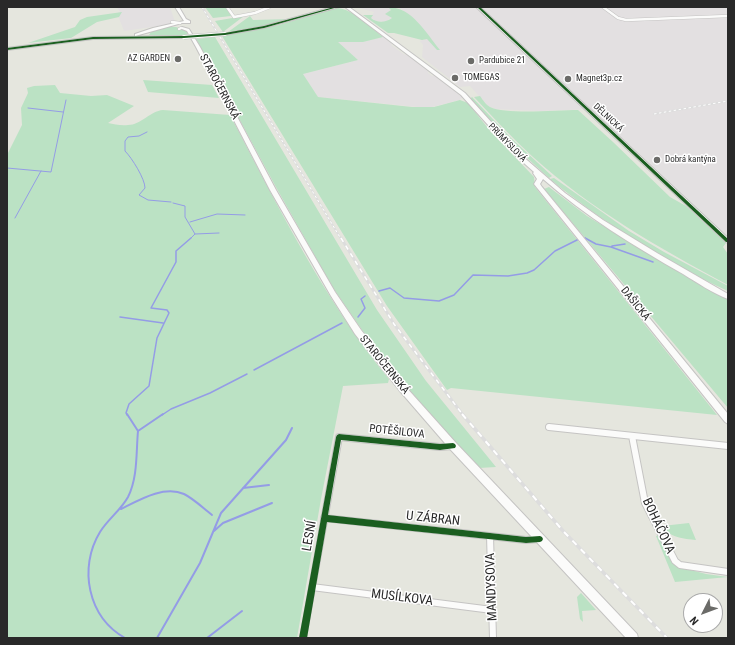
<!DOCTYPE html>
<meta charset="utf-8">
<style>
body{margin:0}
#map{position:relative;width:735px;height:645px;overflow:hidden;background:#e5e6de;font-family:"Roboto Condensed",sans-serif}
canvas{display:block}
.frame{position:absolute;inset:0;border:8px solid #292929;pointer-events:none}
.north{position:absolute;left:683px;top:593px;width:40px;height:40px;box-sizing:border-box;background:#fff;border:1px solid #a9a9a9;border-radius:50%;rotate:228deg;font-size:11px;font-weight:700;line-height:16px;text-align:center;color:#292929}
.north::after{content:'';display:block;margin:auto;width:14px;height:18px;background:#6b6b68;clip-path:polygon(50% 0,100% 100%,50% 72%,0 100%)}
</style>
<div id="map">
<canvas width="735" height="645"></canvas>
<div class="frame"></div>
<div class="north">N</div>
</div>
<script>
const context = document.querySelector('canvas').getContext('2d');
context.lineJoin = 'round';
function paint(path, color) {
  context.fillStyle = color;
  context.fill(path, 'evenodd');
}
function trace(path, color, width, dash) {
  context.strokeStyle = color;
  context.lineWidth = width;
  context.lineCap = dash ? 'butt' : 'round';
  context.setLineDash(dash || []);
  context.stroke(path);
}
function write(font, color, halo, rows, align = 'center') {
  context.font = font + ' "Roboto Condensed",sans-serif';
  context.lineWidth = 3;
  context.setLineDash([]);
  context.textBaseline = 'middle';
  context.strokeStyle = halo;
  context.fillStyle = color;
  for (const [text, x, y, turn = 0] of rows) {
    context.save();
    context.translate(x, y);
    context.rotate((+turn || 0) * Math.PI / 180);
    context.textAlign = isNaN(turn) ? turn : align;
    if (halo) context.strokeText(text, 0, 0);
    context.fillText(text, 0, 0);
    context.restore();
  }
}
paint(new Path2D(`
 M117,7H170L175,22L172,24L124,31L117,13L120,12Z
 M355,7H388L391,10L387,14L392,18L385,22L375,21L371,17L374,12Z
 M397,7H728V237L591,109L540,111L496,109L488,106L470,86L460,87L422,57L423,45L420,41L429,38L405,12Z
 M383,37L392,44L391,45L405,55L406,54L428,71V73L432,76L435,75L462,97L460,100L428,108L318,97L303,74L358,60L337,42H363Z`), '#e3e0e1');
paint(new Path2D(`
 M205,7H226L231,16L213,18Z
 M388,7C412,7 426,33 440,50H437L427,39L422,40L394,33H388L363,15H373L371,18C377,23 385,23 392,18L385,14L391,10Z
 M336,8C354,9 369,26 383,37L363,42H338L358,60L303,74L318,97L412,107H434L460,100L468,103L491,132L534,177L535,187L717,415L451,388L447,390L387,306L222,36L279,25Z
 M122,12L119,17L97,22L71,38L28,43L75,27L80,20L87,17Z
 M244,16L223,32L215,21Z
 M250,16L253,20L291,19L264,26L228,32Z
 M167,27H176L188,31L187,36L149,35L151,32Z
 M215,37L377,310L426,381L496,467L479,468L439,425L386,362L362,330L333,288L277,189L196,39Z
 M143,80L212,85L219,98L148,92Z
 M55,85L60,93L91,96L107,95L134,106L108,123C114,124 121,126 128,125C141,125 150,111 163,110L230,115C278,206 324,300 389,379L388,383L343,386L321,499L297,638H7V155L22,125L21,108L28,93L27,88L34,86Z
 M480,96C483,100 486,105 490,107C506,115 558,110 578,110L613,142L670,197L686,206L726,243L723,247L728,254V285C659,248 592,210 533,157C512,138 493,117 474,97Z
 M472,97L510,137L552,176L549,178L500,133L470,99Z
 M554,178L629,231L664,252L728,286V291C668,264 601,221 550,179Z
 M549,187L587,216L687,277L728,299V408L544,189Z
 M689,523L696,540C684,539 668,537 662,526Z
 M661,535L663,545L676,566L706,574L728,577L675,582L656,536Z
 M581,593L596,610L582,611L583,622L580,619L577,597Z`), '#bbe2c4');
trace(new Path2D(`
 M28,108L63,112
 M147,132L139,136L128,137L125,141V151C132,158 145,179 145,188L139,195L148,200L171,202
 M7,168L51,172L66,100
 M173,203L185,206V217L195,234L190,239
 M15,218L41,171
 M190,222L217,214L245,215
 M195,234L219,233
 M585,238L587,239`), '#949ce6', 1);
trace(new Path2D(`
 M585,238L596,244L611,247L653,262
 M612,246L625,244
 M379,291L390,288L404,298L439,301L454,295L473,275L508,276L527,273L534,270L555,251L579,239
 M120,317L163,323
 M358,317L365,308L361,299L365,296
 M254,370L342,323
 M127,415L126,413L129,404L149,386L157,338L169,313L167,310L151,308L176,262V251L191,238
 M162,415L171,409L210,393L247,374`), '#949ce6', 1.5);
trace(new Path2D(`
 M127,414L138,431
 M243,488L269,485
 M121,509C139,500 164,485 184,494C194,499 203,508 212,515
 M214,531L223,523L272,503
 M125,638C88,617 78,568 100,532C108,519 121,510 128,497C138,477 136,452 138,431L163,414
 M157,638L200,563L221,513L286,440L292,428
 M207,638L242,611`), '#949ce6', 2);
const streetFar1 = new Path2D(`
 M227,7L234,17L255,13L270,7
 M603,7L618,18L626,20L728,16
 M172,22L180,23
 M179,29L181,28`);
const street = new Path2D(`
 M549,427L728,446
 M632,436L645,503L675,561L680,565L728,572
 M324,518L526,540L539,539
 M490,536L493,638
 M312,587L492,610
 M303,638L339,437L440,447L453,446`);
const secondary = new Path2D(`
 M175,7H179L186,19L190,21V23H182L135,36V34L153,28L184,21Z
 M333,7H339L264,28L225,35L223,34L264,26Z
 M345,7H349L465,93L520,154L565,193L603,220L657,253L728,294V299C714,294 696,282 683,274C634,246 585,216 543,179L540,184L542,187L728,414V424L725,422L538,189L534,184L537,179L533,173L534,172L516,156L461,95Z
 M476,7H480L728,238V243L726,242Z
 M182,27L189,29L200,47L276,190L335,292L361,330L405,386L456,443L637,634L638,638H626L450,449L399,390L355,334L331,296L270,190L196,47L187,31L182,29Z
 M184,36H185V38L93,39L7,50V48L93,37Z`);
trace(streetFar1, '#c5c4c3', 3.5);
trace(street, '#c5c4c3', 8);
trace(secondary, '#c5c4c3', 2);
trace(streetFar1, '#fbfbfa', 2.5);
trace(street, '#fbfbfa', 6);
paint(secondary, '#fbfbfa');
const railFar2 = new Path2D(`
 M202,7L341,239
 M654,114L728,101`);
const railFar1 = new Path2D(`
 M341,238L394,324L463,415`);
const rail = new Path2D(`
 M462,414L564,532L667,638`);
trace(railFar2, '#ddd', 2);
trace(railFar1, '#ddd', 3);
trace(rail, '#ddd', 3.5);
trace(railFar2, '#fff', 1, [2.5]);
trace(railFar1, '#fff', 1.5, [4.5]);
trace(rail, '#fff', 2, [6]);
const secondaryBridge = new Path2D(`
 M184,37L225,34`);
trace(secondaryBridge, '#c5c4c3', 5, []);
trace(secondaryBridge, '#fbfbfa', 4);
paint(new Path2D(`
 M334,7H338L264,28L225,35L184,38L93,39L7,50V48L93,37L184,36L225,33L264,26Z
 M477,7H480L728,239V242H726Z
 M339,434L440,444L453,443L455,444L456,446L455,448L440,450L341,440L328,515L526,537L540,536L542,537L543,539L542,541L540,542L526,543L327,522L307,638H299L336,437L337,435Z`), '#1b5e20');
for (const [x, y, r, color] of [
 [178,59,4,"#6b6b68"],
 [471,61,4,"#6b6b68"],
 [455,78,4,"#6b6b68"],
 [568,79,4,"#6b6b68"],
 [657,160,4,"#6b6b68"]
]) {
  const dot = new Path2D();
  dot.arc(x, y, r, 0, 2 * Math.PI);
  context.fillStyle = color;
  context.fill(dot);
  trace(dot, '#fff', 1.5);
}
write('9px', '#292929', '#fff', [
 ["AZ GARDEN",170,59,"right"],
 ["Pardubice 21",479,61],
 ["TOMEGAS",463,78],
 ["Magnet3p.cz",576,79],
 ["Dobrá kantýna",665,160]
], 'left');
write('9px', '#292929', '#fff', [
 ["DĚLNICKÁ",608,118,43],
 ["PRŮMYSLOVÁ",507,143,46]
]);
write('11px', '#292929', '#fff', [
 ["STAROČERNSKÁ",219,87,62],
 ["DAŠICKÁ",635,304,51],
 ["STAROČERNSKÁ",384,365,51],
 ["POTĚŠILOVA",397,432,6]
]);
write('13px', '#292929', '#fff', [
 ["U ZÁBRAN",433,519,6],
 ["BOHÁČOVA",658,526,65],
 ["LESNÍ",310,536,-80],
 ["MANDYSOVA",492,587,-92],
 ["MUSÍLKOVA",402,598,7]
]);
</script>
